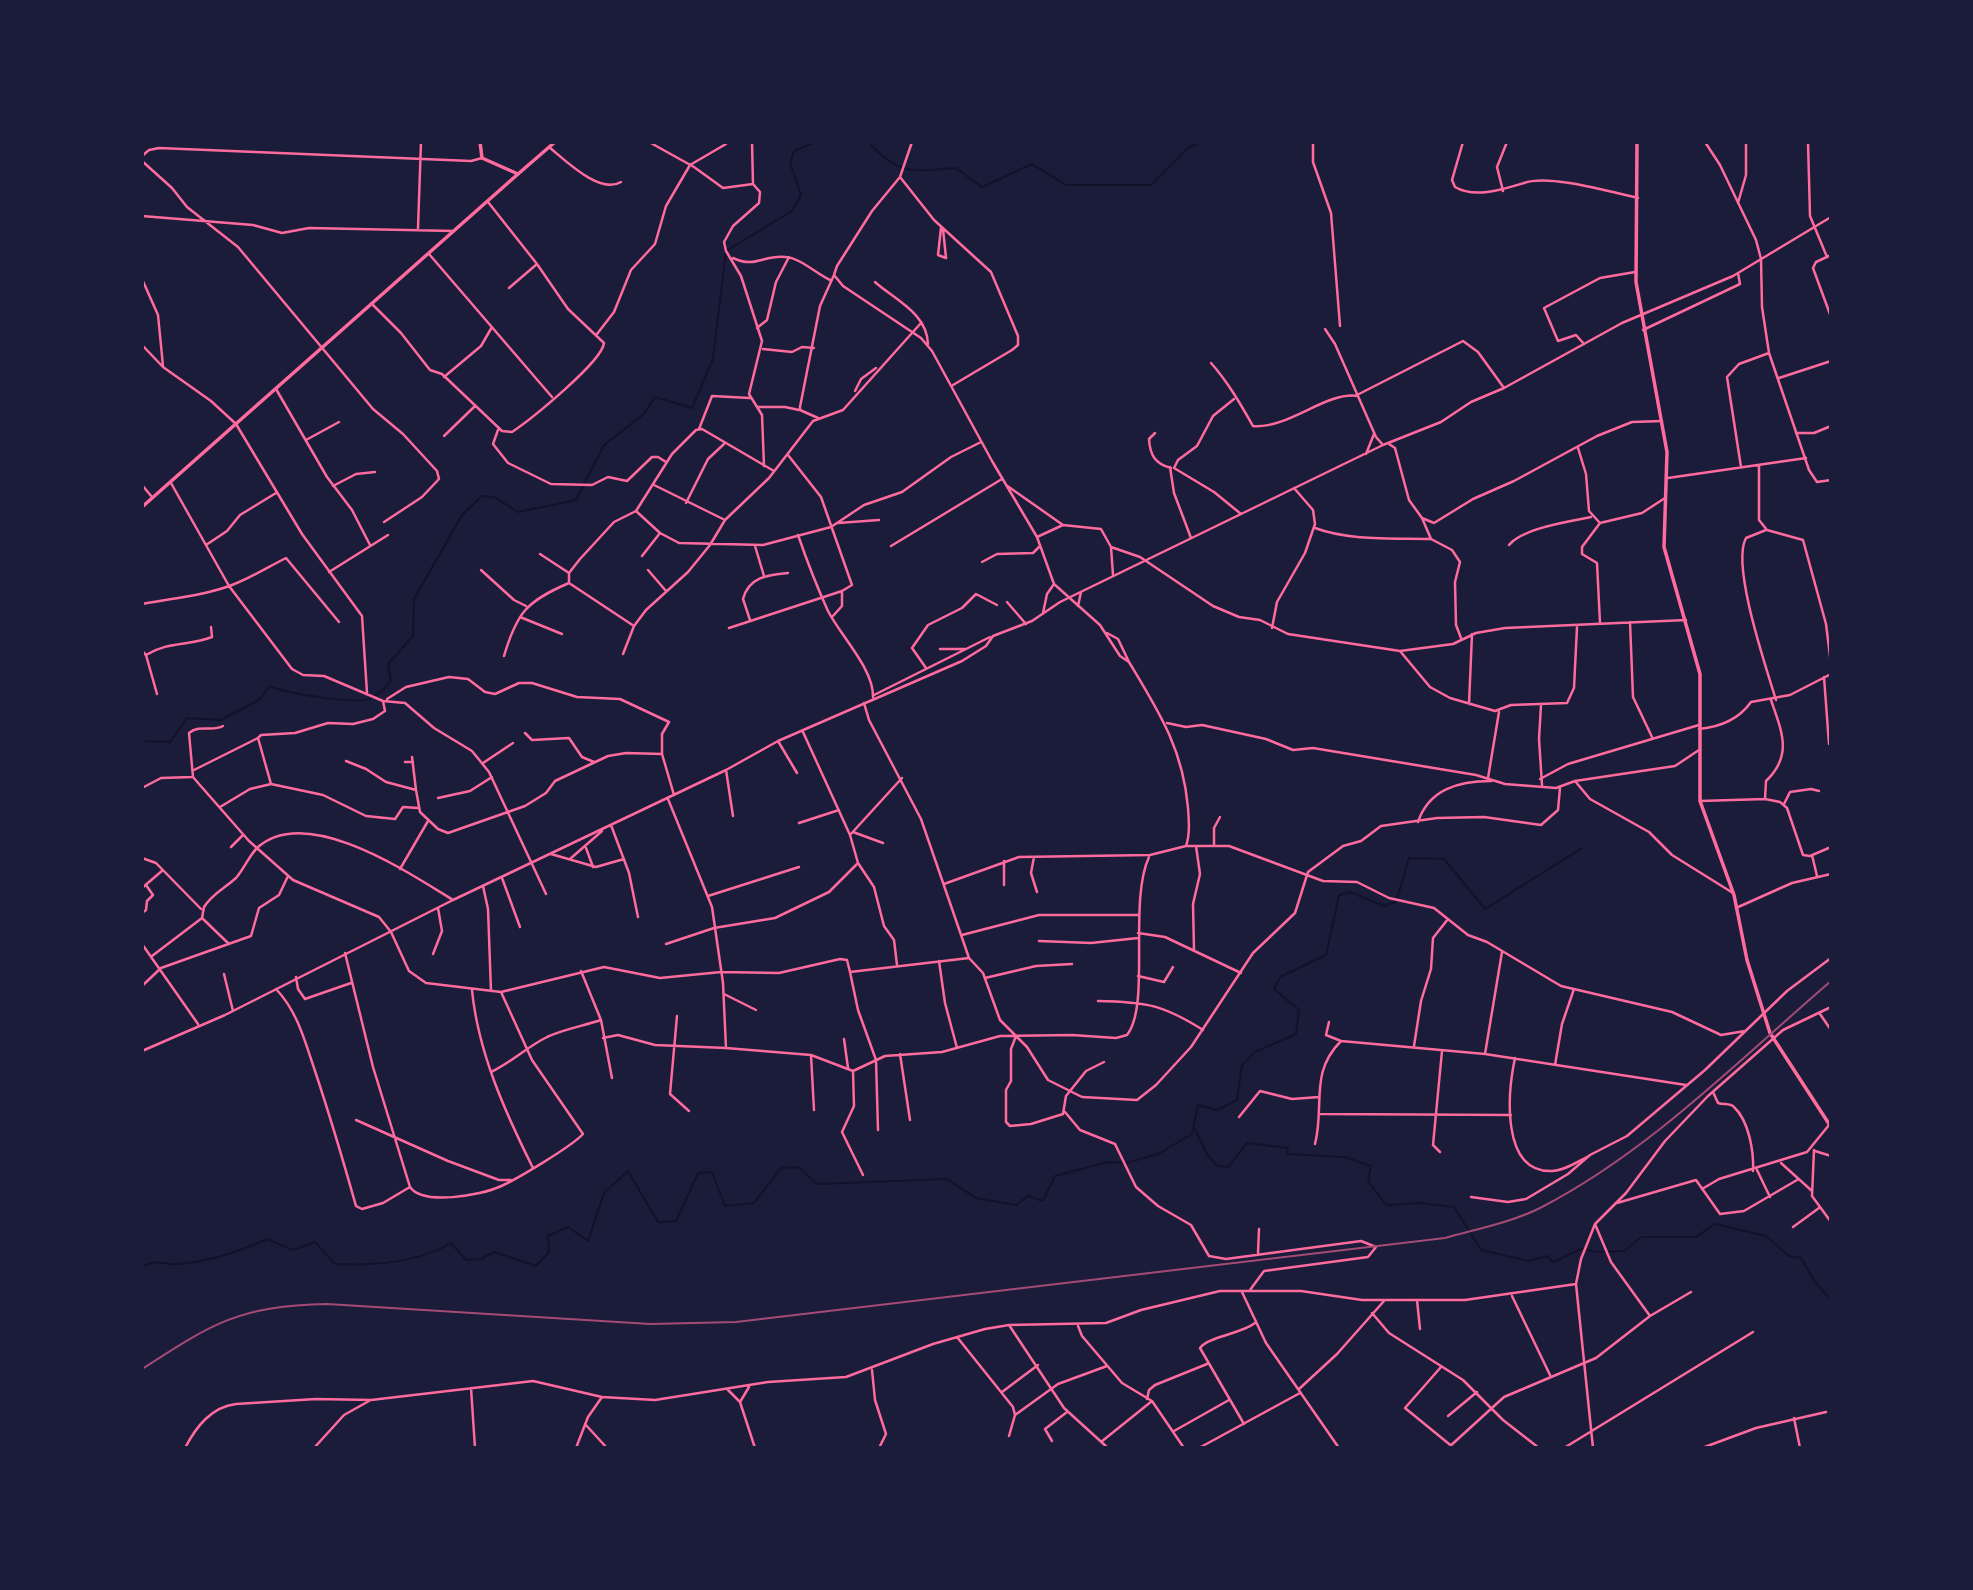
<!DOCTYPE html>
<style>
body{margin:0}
#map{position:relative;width:1973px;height:1590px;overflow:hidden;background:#1b1b3a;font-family:Poppins,sans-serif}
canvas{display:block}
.frame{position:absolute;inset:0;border:144px solid #1b1b3a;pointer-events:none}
</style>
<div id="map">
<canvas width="1973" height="1590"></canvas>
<div class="frame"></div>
</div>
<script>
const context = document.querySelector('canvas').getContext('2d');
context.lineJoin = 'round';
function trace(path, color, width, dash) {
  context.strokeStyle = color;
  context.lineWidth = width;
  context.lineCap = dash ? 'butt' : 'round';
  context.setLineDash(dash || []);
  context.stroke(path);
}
trace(new Path2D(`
 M868,142C900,176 911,171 956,168L982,187L1032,164L1066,185H1151L1189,147L1204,142
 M142,741L170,742L187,718L221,720L259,700L270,686C289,694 343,702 364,700C377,698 384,689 391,681L388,664L413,636L414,599L462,515L482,496L494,497L518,512L576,500L604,445L644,414L655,397L692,408L713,359L726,251L792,211L801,195L790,163L794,151L816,142
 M1195,1129L1207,1154L1217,1166L1228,1167L1247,1143L1288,1148L1287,1154L1344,1157L1371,1166L1368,1181L1386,1205L1421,1203L1454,1207L1481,1250L1529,1261L1547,1256L1553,1262L1581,1249L1598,1252L1624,1251L1642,1237H1696L1715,1224L1766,1236L1789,1256L1801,1258L1815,1282L1831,1300
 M142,1266C162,1258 163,1266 180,1264C209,1261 241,1251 267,1239L293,1250L315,1242L335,1264C375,1266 417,1263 451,1243L466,1260L481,1259L494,1252L536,1266L549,1252L548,1236L568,1227L588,1241L604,1193L628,1171L658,1222L676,1221L698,1173L712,1172L725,1206L754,1203L781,1168L798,1167L817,1184L947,1179L976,1198L1016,1205L1028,1196L1043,1201L1055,1176L1107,1162L1126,1163L1158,1154L1192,1134L1198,1105L1217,1110L1237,1100L1242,1065L1255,1052L1296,1034L1299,1010L1274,989L1280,977L1326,955L1339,895L1350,892L1384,906L1396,902L1409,858L1444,859L1485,909L1582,848`), '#12122b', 2);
trace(new Path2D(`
 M649,142L694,167L723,188L753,184L760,192L759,203L733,226L724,242L726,251L741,276L762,341L749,394L762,415L764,466
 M752,142L753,184
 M912,142L900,177L872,211L837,266L834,275L843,286L921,338L932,351L992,461L1037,537L1054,584L1100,625L1120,656L1129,662C1159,712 1183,749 1188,808C1189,821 1190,835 1186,846L1150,855L1019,857L944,884
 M1313,142V162L1331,213L1340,326
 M1463,142L1452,180L1455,187C1475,199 1504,189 1524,183C1549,174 1611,192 1638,198
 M1705,142L1720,165L1756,240L1761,259L1762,307L1769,353L1809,470L1817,482L1831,480
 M1808,142L1810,216L1827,257
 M549,147C565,160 600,195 621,182
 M142,156L149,150L159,148L471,161L482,158
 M142,161L172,188L187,207L238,247L373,409L403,434L437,471L439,479L422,497L384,522
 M900,177L934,220L991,272L1018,336V345L1012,350L953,385
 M1503,191L1497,167L1507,142
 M1738,203L1746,175V142
 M142,216L253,225L282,233L309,228L454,231
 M418,228L421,142
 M941,228L938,255L946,258L943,229
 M429,254L552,397
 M1831,255L1816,262L1813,268L1831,317
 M733,258C756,269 764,254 786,257C800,258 817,274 830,280
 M142,279L158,315L163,366
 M875,282C895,300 927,313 928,344
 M509,288L537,264
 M373,305L401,333L430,370L442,374L502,431L512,432C530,420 602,362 604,343L568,309L537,264L488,202
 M757,328L767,320L776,282L789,257
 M1325,329L1335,344L1376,437L1383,445
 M1643,330L1740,284L1738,273
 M597,334L614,312L631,270L655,244L666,206L690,165L726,144
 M1584,344L1576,335L1558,341L1544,308L1600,278L1635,272
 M142,345L163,367L211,401L236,424L302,534L362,616L367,693
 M763,349L792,352L802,347L814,348
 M1211,363C1228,382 1241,405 1253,426C1289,429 1326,391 1358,396
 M444,377L481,346L492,327
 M1779,378L1831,361
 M276,389L327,477L352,510L370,545
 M855,391L861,379L876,368
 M1357,395L1463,341L1478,352L1504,388
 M1234,399L1213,416L1197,446L1178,460L1174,468L1214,492L1241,514
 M758,407H785L799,410
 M818,418L800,410V407L820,306L834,275
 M699,429L712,396L750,398
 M498,430L493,444L508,463L551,484L592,485L608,477L627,481L652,457H658L666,462
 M1155,433L1149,439C1150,455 1155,464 1171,468
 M1796,433H1814L1831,426
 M444,436L475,406
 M306,440L339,422
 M1389,444L1395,448L1409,500L1422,518L1431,539L1452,550L1460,562L1455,582L1456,625L1461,638
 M1578,448L1586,474L1589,511L1599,522
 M1366,454L1374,434
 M1759,466V520L1767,530L1803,540L1826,624L1831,664
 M1170,467L1174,493L1191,538
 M1741,467L1727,377L1739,364L1769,353
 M1668,478L1806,458
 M171,483L229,586L292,669L303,675L324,676L383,701L405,703L434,728L472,751L489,772L546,894
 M142,485L152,497
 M654,485L725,520
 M1006,485L1063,525
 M333,486L356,474L375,472
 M686,503L708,459L724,444
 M636,511L660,533L679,543L763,545L831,527L864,505L902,492L951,457L981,442
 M1422,518L1434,523L1473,499L1514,481L1597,436L1632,422L1662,421
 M838,523L879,520
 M1315,528C1350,541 1393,538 1431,539
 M1766,530L1746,538C1731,565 1766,667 1776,700
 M798,535C807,561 817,587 828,611C840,635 874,669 873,697
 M1037,537L1063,525L1101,529L1111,547L1113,575
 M206,545L227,531L240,515L276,493
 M1509,545C1523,528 1568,522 1591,517
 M755,546L764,576
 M891,546L1002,479
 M1111,547L1140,557L1213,606L1239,617L1260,620L1288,634L1400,651L1453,644L1476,633L1505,628L1686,620
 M540,554L569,573
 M642,556L660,533
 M982,562L997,554L1033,553L1040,546
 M481,570L514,600L526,606
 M648,570L666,591
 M329,572L388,535
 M569,583V573L580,559L614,522L636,511L672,454L696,430L702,429L774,471
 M1007,602L1026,624
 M142,604C172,598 203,596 232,585C251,578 268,567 286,558L339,622
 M1078,606L1081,592
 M1043,613L1047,594L1054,584
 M520,617L562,634
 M832,617L842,606V591
 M750,620L743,599C749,576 769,575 788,573
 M1630,622L1633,697L1652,737
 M1600,623L1597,563L1582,554V547L1600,523L1642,513L1665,498
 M729,628L842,591L852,585L821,497L788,455
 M1272,628L1277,602L1305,553L1315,524L1313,510L1294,488
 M1107,633L1118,639L1129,662
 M940,649H965
 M142,651L146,655L157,694
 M1400,651L1430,687L1450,698L1495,711L1511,705L1567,703L1574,688L1577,627
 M623,654L634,626L646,610L688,572L710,545L725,520L769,478L813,421L843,410L921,323
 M146,655C168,641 190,646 212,637L211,627
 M504,656C517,612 527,601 569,583L634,626
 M926,668L912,648L928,625L962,608L976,594L997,605
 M1824,677L1829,744
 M874,695L990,637
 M387,699L406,687L449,677L468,679L485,692L495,694L519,683H532L577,697L620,699L669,722L662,734V754L674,795
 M864,703L869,720L921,819L969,958L983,973L1000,1020L1027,1047L1048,1080L1082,1097L1137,1100L1156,1085L1191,1047L1253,953L1295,913L1308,872L1343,846L1361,841L1381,826L1437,818L1484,817L1541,825L1558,810L1560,788
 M1469,704L1472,634
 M1541,705L1539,739L1542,785
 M1167,723L1186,727L1202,725L1266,739L1293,750L1313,748L1476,775L1505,784L1556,788L1575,781L1675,766L1699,750
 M223,726C212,732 200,724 189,733L193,777L199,784L249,841L293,880L379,917L391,932L409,971L426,983L501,992L604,967L660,978L721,972L779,973L840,959L847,960L850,972L969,958
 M1699,729C1720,727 1739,719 1751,702L1790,695L1831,674
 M525,733L532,740L569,738L582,757L594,762
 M778,741L797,773
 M412,757L416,790
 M346,761L366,769L386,782L416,790L420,812L438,829L448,833L525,806L546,793L555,781L608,756L626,753L662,754
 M405,762H413
 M483,763L513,743
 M194,770L258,738
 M726,770L733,816
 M1488,778L1499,712
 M1540,779L1568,764L1699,725
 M1575,781L1590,799L1649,832L1672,855L1733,893
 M271,784L258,738L261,735L295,733L328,723L353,724L373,719L385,711L383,701
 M142,788L161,778L192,777
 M438,798L470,791L492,777
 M668,799L712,907L723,983L726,1048L811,1055L853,1071L885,1056L942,1052L1000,1036L1072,1035L1116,1038L1127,1035C1151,1005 1128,902 1149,857
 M1765,799L1766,781C1793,755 1782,732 1771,700
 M1700,801L1765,799L1780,802L1787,808L1803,855L1810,856L1831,847
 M1784,804L1790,792L1811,789L1819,791
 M220,807L250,789L271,784L323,795L366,816L395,819L403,807L418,808
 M1418,822C1429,789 1459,781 1491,781
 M799,823L839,810
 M611,825L629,873L638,917
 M853,832L883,843
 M850,835L902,778
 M1214,845V828L1220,817
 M1187,846H1229L1323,881L1357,882L1389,898L1434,908L1468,935L1487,942L1561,986L1672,1012L1721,1035L1745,1031
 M231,847L243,835
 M586,848L593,867
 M551,854L596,867L624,859
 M1812,855L1817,876
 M1034,857L1031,873L1037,892
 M142,858L156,863L201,909
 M570,859L602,831
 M858,863L874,887L884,926L894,940L897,965
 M400,869L428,821
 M502,878L520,927
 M1004,885V861
 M483,886L488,909L491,991
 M142,888L163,870
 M708,896L799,867
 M1736,908L1792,883L1831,874
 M142,913L146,910L147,901L153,895L146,885
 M1138,933L1165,937L1241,973
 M962,935L1039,915H1138
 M1039,941L1091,943L1138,938
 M142,944L198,1024
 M229,944L202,918L204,907C212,894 225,888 236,878C244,869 249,856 257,848C306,803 409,873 453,900
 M666,944L714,928L775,918L829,892L858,863L850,835L803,732
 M1194,950L1193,904L1200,874L1196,846
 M345,953L373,1067L410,1187C423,1206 481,1195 499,1187C516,1180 572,1146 583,1134L532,1060L501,992
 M433,954L442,931L438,908
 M152,956L202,918
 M939,961L945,1003L957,1048
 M581,971L601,1020L612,1078
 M850,972L858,1010L876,1060L878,1130
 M224,974L233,1011
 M1138,976L1164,982L1173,967
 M296,977L298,989L305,999L351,983
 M985,978L1036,966L1072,964
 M142,986L161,968L251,936L259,908L279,895L288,876
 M276,989C298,1012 305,1042 315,1071C330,1116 343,1160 356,1206L362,1209L383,1203L410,1187
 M472,990C478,1052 505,1112 533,1168
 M724,994L756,1010
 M1098,1001C1145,1002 1162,1004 1203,1030
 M1820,1014L1831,1030
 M677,1016L670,1094L689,1111
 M1329,1022L1326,1035L1341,1041L1485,1054L1686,1085
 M1016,1036L1011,1049V1081L1006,1090V1122L1010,1126L1031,1124L1063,1114L1066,1096L1086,1071L1104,1062
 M603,1038L618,1035L655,1045L726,1048
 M844,1039L848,1068
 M1414,1046L1421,1001L1431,969L1433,938L1448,919
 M142,1051L225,1015L453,900L726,770L778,741L962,661L986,646L993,636L1032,621L1060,602L1383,445L1441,422L1471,402L1504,388L1622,323L1733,276L1831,217
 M900,1054L910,1120
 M1485,1054L1502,952
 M811,1055L814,1110
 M1515,1058C1508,1091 1500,1173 1552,1171C1564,1171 1577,1162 1587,1157
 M1555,1065L1562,1024L1574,989
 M853,1071L854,1106L842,1132L863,1175
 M491,1072C512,1062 527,1047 547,1037C564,1029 583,1026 601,1020
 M1713,1092L1718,1103C1724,1105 1730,1103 1734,1107C1749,1121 1754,1152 1753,1171
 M1065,1112L1080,1130L1115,1144L1136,1187L1158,1206L1191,1225L1209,1256L1226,1259L1361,1241L1376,1247L1368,1257L1264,1271L1250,1290
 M1320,1114L1511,1115
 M1239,1117L1260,1091L1292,1099L1319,1097
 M356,1120L448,1161L499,1180H511
 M1315,1144C1325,1105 1309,1073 1341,1041
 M1814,1150L1812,1196L1831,1222
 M1815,1151L1831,1156
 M1440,1152L1433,1145L1442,1051
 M1781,1163L1812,1191
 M1757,1170L1770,1197
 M1702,1189L1719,1179L1807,1152L1829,1125
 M1471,1197L1508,1202L1526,1199L1568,1174L1590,1155L1627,1136L1705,1070L1787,991L1831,958
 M1617,1203L1696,1180L1720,1214L1744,1211L1797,1180
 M1595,1224L1611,1262L1650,1316
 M1793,1227L1819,1208
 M1258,1253L1259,1229
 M1242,1292L1266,1343L1339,1448
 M1512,1296L1550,1375
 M1417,1300L1420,1329
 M1372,1313L1389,1333L1463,1380L1503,1420L1539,1448
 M1009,1325L1064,1408L1108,1448
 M1078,1326L1082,1336L1122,1383L1152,1401L1184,1448
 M957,1337L1013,1407L1015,1415L1009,1436
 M1441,1367L1405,1408L1454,1448
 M872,1370L875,1400L886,1434L879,1448
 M471,1388L475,1448
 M1299,1389L1337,1354L1384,1301
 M728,1390L740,1402L755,1448
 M1002,1392L1038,1365
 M1147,1399L1149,1390L1155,1385L1207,1364
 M740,1402L749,1387
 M1015,1415L1058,1384L1107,1366
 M1448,1416L1477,1392
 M1794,1418L1800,1448
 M585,1424L607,1448
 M1244,1424L1200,1348C1207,1337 1241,1334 1255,1323
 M1174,1431L1229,1400
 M1052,1441L1045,1429L1067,1412
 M1101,1442L1152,1401
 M185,1448C196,1427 211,1407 236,1404L316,1399L371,1400L533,1381L602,1397L655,1400L768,1382L846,1377L933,1344L985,1329L1009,1325L1106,1323L1141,1310L1220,1291H1301L1362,1300H1465L1576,1284
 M314,1448L344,1415L369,1401
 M576,1448L588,1417L602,1397
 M1199,1448L1300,1393
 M1448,1448L1504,1397L1596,1358L1650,1316L1691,1292
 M1564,1448L1753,1332
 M1593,1448L1576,1284L1581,1259L1595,1224L1626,1193L1665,1141L1708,1096L1783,1030L1831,1007
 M1702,1448L1756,1428L1826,1412`), '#ff6b9d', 2.5);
trace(new Path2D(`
 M1637,142L1636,282L1667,452L1664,547L1700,674V801L1734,895L1747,960L1770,1033L1831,1127
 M142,507L518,174`), '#ff6b9d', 3.5);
trace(new Path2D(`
 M480,142L482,158L518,174L555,142`), '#ff6b9d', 3.5);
trace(new Path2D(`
 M142,1369C213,1323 239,1306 327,1304L650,1324L736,1322L1445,1238C1477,1229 1513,1222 1542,1207C1650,1151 1740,1059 1831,981`), '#a44b75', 2);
</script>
